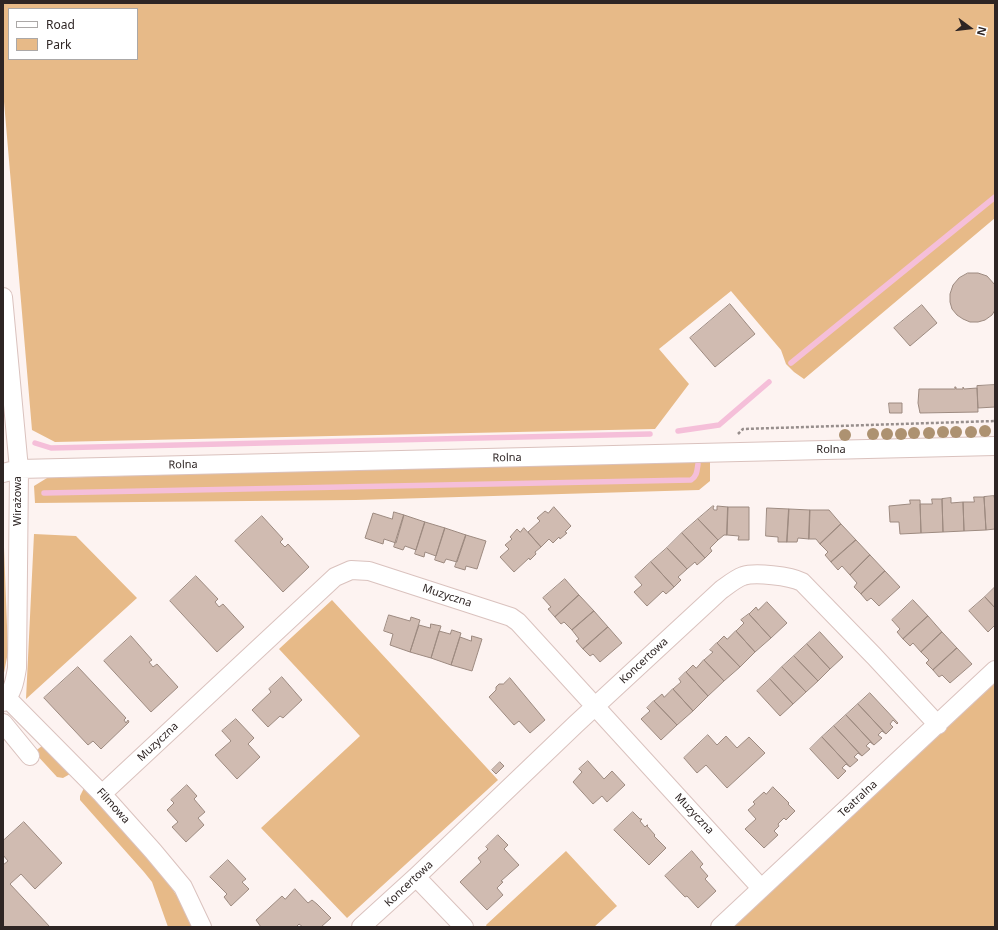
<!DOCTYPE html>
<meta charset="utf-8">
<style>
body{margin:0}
#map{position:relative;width:998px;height:930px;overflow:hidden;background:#fdf3f1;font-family:"Noto Sans",sans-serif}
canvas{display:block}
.frame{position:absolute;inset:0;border:4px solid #2e2524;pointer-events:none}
.legend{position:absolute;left:8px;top:8px;width:130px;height:52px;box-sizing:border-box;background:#fff;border:1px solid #aba8a7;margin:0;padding:5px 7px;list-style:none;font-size:12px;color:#2e2524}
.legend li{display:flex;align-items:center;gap:8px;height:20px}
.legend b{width:20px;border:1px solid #aba8a7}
.north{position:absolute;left:950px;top:8px;width:40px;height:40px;-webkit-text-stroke:3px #fff;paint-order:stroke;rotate:105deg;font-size:11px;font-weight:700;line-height:16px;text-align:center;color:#2e2524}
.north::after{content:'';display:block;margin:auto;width:14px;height:18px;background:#2e2524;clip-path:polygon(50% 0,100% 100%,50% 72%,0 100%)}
</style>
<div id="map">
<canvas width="998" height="930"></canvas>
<div class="frame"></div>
<ul class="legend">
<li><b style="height:5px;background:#fff"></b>Road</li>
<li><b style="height:11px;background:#e7ba88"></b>Park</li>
</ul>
<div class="north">N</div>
</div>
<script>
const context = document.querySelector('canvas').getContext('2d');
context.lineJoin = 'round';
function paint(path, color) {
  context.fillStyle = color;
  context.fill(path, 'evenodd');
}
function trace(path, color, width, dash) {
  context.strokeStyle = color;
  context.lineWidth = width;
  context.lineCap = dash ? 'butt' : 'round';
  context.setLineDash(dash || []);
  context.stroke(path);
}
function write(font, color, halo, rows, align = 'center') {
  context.font = font + ' "Noto Sans",sans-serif';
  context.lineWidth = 4;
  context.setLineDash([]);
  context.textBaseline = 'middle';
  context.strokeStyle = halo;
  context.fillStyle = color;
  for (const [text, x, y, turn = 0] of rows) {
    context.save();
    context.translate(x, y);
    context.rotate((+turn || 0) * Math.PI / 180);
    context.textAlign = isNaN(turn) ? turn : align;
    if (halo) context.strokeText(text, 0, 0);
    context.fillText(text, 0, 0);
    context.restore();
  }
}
paint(new Path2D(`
 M3,3H995V218L804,379L794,372L786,364L781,350L731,291L659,349L689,384L655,429L55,442L32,430L3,90ZM9,9H137V59H9Z
 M710,461V481L699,490L356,500L35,503L34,486L47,478Z
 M3,521L8,652L3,678Z
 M34,534L76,536L137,598L26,699Z
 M332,600L498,780L347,918L261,828L360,736L279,649Z
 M995,679V927H729Z
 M42,746L70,774L63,778L57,777L34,752Z
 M84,788L146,850L189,914L195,927H168L152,882L144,872L80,800V796Z
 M566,851L617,906L594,927H487L486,925Z`), '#e7ba88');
trace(new Path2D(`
 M791,363L995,197
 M678,431L719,425L769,382
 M35,443L51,448L650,434
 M44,493L691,480C697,476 697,471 698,464`), '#f5bfd9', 5.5);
const building = new Path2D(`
 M968,273H978L987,276L995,285V310L992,315L985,320L978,322H970L963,319L957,315L952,309L950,302V294L953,285L959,278Z
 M730,304L755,334L715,367L690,338Z
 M922,305L937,323L910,346L894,328Z
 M995,385V407L978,408L977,386Z
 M955,387H956V389H963V387L964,389L977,388L978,412L920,413L918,403L919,389H955Z
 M889,403H902V413H890Z
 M994,496L995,501V529L986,530L984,497Z
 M974,497H984L986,530L964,531L963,502H974Z
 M951,498V503L963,502L964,531L943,532L942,499Z
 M932,499H942L943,532L921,533L920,504H932Z
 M910,500H920L921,533L900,534L899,522H890L889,506L910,504Z
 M713,506H714L713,508L714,510H717V506L728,507L727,535H724L718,540L698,519Z
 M554,507L571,526L565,532L567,533L560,539L559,537L553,543L549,539L541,547L528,532L540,521L537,518L545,511L548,513Z
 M728,507H749V540H738L739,536L727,535Z
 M767,508L789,509L787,542H778V537L766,536Z
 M789,509L810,510L809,539L798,538L797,542H787Z
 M810,510H829L841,524L820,544L816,539H809Z
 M394,512L404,515L396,543L384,539L383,544L365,538L373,513L392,519Z
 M404,515L425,522L416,550L405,546L403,550L394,547Z
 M262,516L283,539L280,542L285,547L288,544L309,567L283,592L235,541Z
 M698,519L718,540L710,548L712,551L705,558L682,533Z
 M425,522L445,528L436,556L425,552L424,557L415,554Z
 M841,524L856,540L831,562L825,555L828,552L820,544Z
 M445,528L466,535L457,562L446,559L444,563L435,560Z
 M524,528L541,547L535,552L536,554L530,560L529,558L514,572L500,557L509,549L505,545L512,539L510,537L517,529L520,532Z
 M682,533L705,558L697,565L695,562L687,569L667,548Z
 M466,535L486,541L477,569L466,566L465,570L455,567Z
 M856,540L870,555L850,575L842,566L838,570L831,562Z
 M667,548L687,569L678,577L681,580L674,587L651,562Z
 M870,555L885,571L861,594L854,587L857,583L850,575Z
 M651,562L674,587L666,594L663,591L647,606L634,592L642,585L635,577Z
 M885,571L900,587L879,606L871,598L867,601L861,594Z
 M196,576L218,599L215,602L219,607L223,604L244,627L217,652L170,601Z
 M565,579L579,595L555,617L548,609L551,607L543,598Z
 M995,587V608L985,597Z
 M579,595L594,611L572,630L564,622L561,624L555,617Z
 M985,597L995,608V625L988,632L969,611Z
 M913,600L928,616L903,639L897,632L900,629L892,620Z
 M767,602L787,623L771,638L749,614L756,607L758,610Z
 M594,611L608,627L583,649L576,641L579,639L572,630Z
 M749,614L771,638L755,652L736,631L744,623L741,620Z
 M389,615L410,621L411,617L420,620L410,652L390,645L393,634L384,631Z
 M928,616L942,632L921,652L913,643L910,646L903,639Z
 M431,624L441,626L431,658L410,652L419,625L430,628Z
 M608,627L622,643L600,662L593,654L590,656L583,649Z
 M452,630L461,633L451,665L431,658L439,631L450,634Z
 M736,631L755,652L740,667L717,643L724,636L727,639Z
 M820,632L843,657L830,669L807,644Z
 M942,632L957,648L933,670L926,663L929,660L921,652Z
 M131,636L152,660L149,662L153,667L157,664L178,687L151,712L104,661Z
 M472,636L482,639L472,671L451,665L460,637L471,641Z
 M717,643L740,667L724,681L704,660L713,652L710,650Z
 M807,644L830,669L818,681L794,656Z
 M957,648L972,664L950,683L942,675L939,677L933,670Z
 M794,656L818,681L806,692L782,667Z
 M704,660L724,681L708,696L686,672L693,665L696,668Z
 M78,667L126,718L124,720L126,723L128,720L129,722L101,749L93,741L88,745L44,698Z
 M782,667L806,692L793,704L770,679Z
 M686,672L708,696L693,711L673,689L681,682L679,679Z
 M282,677L302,700L283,718L280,716L268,727L252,710L271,692L269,689Z
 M510,678L545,720L530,733L519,721L514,725L489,697L496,690V687L499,684H503Z
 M770,679L793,704L780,716L757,691Z
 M673,689L693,711L677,725L654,701L662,694L664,697Z
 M870,693L898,723L897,724L893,720L890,724L893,727L886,734L858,704Z
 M654,701L677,725L661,740L641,719L650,711L647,708Z
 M858,704L886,734L882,731L878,735L882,738L874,745L846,715Z
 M846,715L874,745L870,742L866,746L870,749L862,756L834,726Z
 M236,719L254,738L248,744L260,757L237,779L215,755L231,741L222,731Z
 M834,726L862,756L858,753L854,757L858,760L850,767L822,737Z
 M708,735L717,745L726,736L737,748L749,737L765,753L727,788L706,765L697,773L684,758Z
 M822,737L850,767L846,764L842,768L846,771L838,779L810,749Z
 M588,761L604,779L612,771L625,785L607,802L602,796L593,804L573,782L582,772L579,769Z
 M500,762L504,766L496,774L492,770Z
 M187,785L197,796L194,799L205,812L198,818L204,825L186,842L172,827L178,822L167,810L174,803L171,800Z
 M773,787L789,803L788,804L795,811L786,820L784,818L778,824L779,826L774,831L778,835L764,848L745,829L756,819L748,810L755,804L753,802L764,792L766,794Z
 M633,812L640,819H642L640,821L645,827L647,825H648L647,826L655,835L654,836L666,848L649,865L614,830Z
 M24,822L62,863L35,889L21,874L10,884L50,927H3V865L8,861L3,855V841Z
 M498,835L508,845L504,849L519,865L501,881L503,882L497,888L503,895L487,910L460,882L481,862L478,858L488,849L486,847Z
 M692,851L703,864L700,867L708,876L705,879L716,891L698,908L687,896L685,897L665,876Z
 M228,860L246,879L242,882L249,889L231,906L224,897L227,894L210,877Z
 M295,889L308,903L312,900L317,904L331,918L321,927H303L299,924L296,927H261L256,920L282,896L285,899Z`);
paint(building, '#d0bbb1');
trace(building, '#9d8a80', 1);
const minor = new Path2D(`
 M3,297L19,469L17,668C15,680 13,693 3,702
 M3,473L19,469L995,446
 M7,698L102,794L153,851L183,887L202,927
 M3,723L30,756
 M102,794L335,577L351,570L369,571L511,617L518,622L761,888
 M416,877L464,927
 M361,927L416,877L576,724L721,590C728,585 735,579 743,576C755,572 790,576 802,582L874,656L938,725
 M720,927L995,670`);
trace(minor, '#dac2be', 20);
trace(new Path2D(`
 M738,434L743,429L995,421`), '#978e8c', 2.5, [3, 2]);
trace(minor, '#fff', 18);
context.fillStyle = '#ad9271';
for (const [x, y] of [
 [985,431],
 [943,432],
 [956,432],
 [971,432],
 [914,433],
 [929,433],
 [873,434],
 [887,434],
 [901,434],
 [845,435]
]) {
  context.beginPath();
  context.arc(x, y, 6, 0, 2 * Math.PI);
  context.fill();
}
write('11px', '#2e2524', '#fff', [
 ["Rolna",831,450],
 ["Rolna",507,458,-1],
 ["Rolna",183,465,-1],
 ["Wirażowa",18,501,-90],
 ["Muzyczna",447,596,18],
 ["Koncertowa",644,661,-43],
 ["Muzyczna",158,742,-43],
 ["Teatralna",858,799,-43],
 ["Filmowa",113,806,48],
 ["Muzyczna",694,814,47],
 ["Koncertowa",409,884,-43]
]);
</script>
